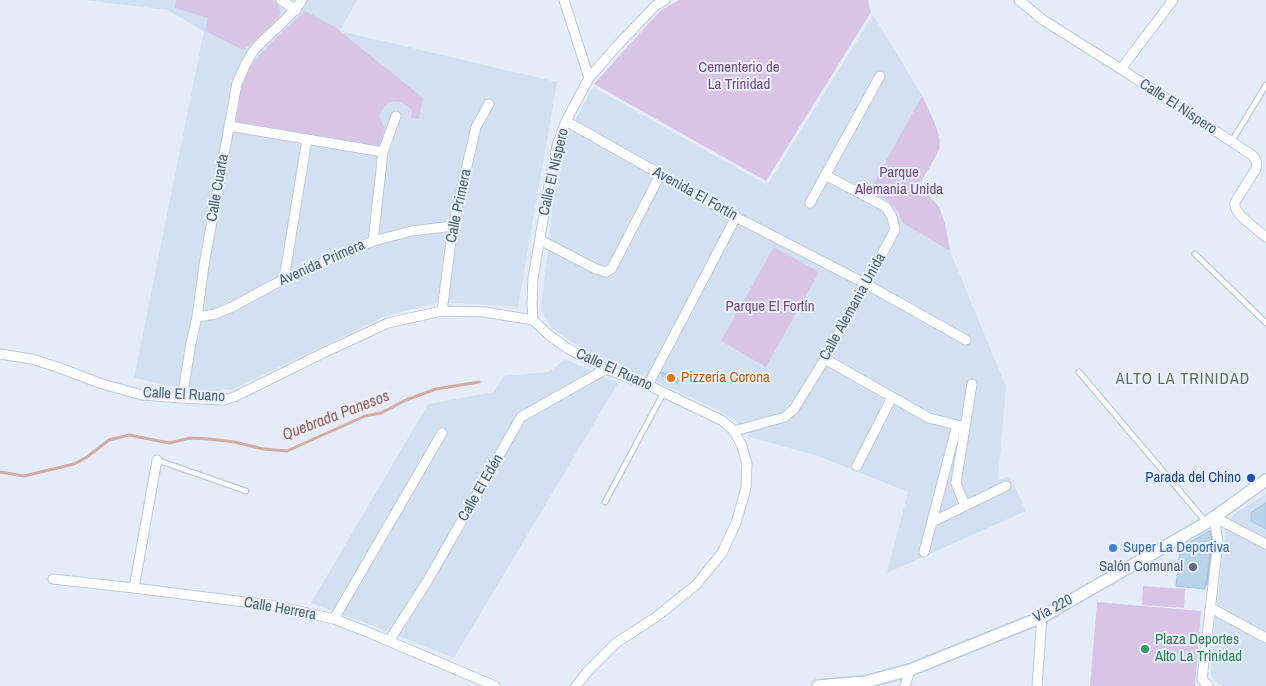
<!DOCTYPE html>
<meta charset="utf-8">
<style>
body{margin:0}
canvas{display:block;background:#e4ecfa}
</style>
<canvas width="1266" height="686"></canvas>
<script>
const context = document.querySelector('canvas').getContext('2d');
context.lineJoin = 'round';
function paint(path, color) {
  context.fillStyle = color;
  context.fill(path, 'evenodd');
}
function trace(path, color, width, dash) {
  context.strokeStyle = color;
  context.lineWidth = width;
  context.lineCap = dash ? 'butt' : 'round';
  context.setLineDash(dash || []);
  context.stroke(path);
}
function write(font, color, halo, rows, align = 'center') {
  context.font = font + ' "Archivo Narrow",sans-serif';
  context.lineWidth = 4;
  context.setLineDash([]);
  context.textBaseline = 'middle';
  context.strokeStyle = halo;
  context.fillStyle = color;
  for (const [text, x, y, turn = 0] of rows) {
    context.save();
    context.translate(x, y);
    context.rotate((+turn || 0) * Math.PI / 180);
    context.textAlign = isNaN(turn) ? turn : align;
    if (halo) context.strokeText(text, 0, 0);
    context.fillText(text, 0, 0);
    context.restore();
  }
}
paint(new Path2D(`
 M84,0H357L340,31L557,82L518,307L439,302L386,316L231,390L223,389L211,395L134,378L204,31L167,10Z
 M873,15L903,64L922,96L936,127L940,140L939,148L919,185L939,207L945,224L950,251L1006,387L998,480L1010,476L1026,511L887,573L908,492L818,456L749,437L735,420L718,410L634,372L599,358L568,340L551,327L541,310L557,167L567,135L593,87L767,185Z
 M565,359L618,383L454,658L363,622L311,603L428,404L494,392L504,376L549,372Z
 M1266,494V686H1223L1215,681L1211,675L1212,649L1225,534L1232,515Z`), '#d3e0f1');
paint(new Path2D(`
 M176,0H272C277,3 281,7 280,13C279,24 252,43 243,50L205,31L208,18L175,8Z
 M679,0H868L871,12L766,181L594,84L660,11Z
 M305,11L335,27L423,98L419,119L411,118L412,110C398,98 387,97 379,116L385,129L379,146L234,122C237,109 239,93 243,80C252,57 286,29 305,11Z
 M922,96C928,109 943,135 939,149C935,160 925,174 919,185L939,207L945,224L950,251L903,223L898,211L892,204L887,200L870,190Z
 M774,247L819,272L766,367L721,341Z
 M1143,586L1185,589L1184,608L1142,605Z
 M1097,602L1201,611L1195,686H1090Z`), '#d9c4e6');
paint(new Path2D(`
 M663,372L679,379L678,381L664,376Z
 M1214,528L1216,536L1209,583L1205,587L1181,549L1186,544Z`), '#0003');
trace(new Path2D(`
 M0,472L24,476L74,464L87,457L109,440L129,435L169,443L190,438L209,439L235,442L263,449L287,451L365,416L381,413L406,400L436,389L479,382`), '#d2aba2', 3);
const building = new Path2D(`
 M661,372L679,380L677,384L662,376Z
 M1266,503V529L1251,521V513Z
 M1210,531L1212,540L1205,589L1176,586L1180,548Z`);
paint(building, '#b9d4e8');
trace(building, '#a0c5de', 1);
const lane = new Path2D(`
 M1232,141L1266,85
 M1195,254L1266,323
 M1079,372L1206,522
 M157,460L246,491
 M605,502L664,392`);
const street = new Path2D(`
 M281,0L296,10
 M564,0L589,78
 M1019,0L1043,20L1121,69L1252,155C1257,160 1257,163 1256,169L1237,199C1235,202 1234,203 1235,206C1236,215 1259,231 1266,237
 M1121,69L1173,0
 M566,121L736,217L866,284L966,340
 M229,126L383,152
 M810,203L880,76
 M540,240L596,269L606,272L612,268L660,175
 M373,241L383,152L396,116
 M284,279L307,139
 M442,311L453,226L476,127L489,104
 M197,317L215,314L232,307L284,279L373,241L412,231L453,226
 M533,320L532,304L533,278L550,180L557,146L566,121L589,78L616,47L655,6L665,0
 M0,354L32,359L60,368L102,384L142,395L182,398L224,400L234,397L321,354L388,323L442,311L485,312L533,320L549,335L567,348L606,369L648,385L723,421L734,431L742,446L747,464L746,488L736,523L722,553L696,585L656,617L616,643L587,672L576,686
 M825,359L929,418L965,427
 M648,385L736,217
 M182,398L191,343L197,317L204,265L237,83C243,71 247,58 256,48C271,31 290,19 302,0
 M734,431L785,417L794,409L825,359L895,230L892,217L886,207L825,175
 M857,466L892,397
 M965,506L956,483L972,384
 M1214,517L1266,544
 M932,522L1006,486
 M924,552L957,425
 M53,579L134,588L277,606L334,619L365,631L495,686
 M134,588L157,460
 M1211,608L1266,638
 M334,619L442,433
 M389,641L428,580L521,417L606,369
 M905,686L910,670
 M1037,686L1042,617
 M1208,686L1202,679L1218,542L1214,517`);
const secondary = new Path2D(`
 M818,686L865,682L910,670L1042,617L1206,523L1266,480`);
trace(lane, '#bccad8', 7);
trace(street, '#bccad8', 11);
trace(secondary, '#baccdd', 14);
trace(lane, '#fff', 4.5);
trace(street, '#fff', 9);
trace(secondary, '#fff', 11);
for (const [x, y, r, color] of [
 [671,378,5,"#e8710a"],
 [1251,478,5,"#1a4fb4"],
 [1113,548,5,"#3f7fe0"],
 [1193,567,5,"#5c6f8a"],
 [1145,649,5,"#2e9e5b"]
]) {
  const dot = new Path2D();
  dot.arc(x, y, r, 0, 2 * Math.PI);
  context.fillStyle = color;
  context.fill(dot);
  trace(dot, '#eaf1fd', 2);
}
write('15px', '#724b80', '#eaf1fd', [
 ["Cementerio de",739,68],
 ["La Trinidad",739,85],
 ["Parque",899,173],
 ["Alemania Unida",899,190],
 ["Parque El Fortín",770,307]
]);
write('15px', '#4c6270', '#eaf1fd', [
 ["Calle El Níspero",1178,107,33],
 ["Calle El Níspero",554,172,-77],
 ["Calle Cuarta",218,188,-80],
 ["Avenida El Fortín",695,194,29],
 ["Calle Primera",459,206,-78],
 ["Avenida Primera",322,263,-24],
 ["Calle Alemania Unida",853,307,-61],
 ["Calle El Ruano",614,370,24],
 ["Calle El Ruano",184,395,3],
 ["Calle El Edén",481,488,-60],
 ["Calle Herrera",280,609,10],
 ["Vía 220",1053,609,-28]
]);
write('15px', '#c56008', '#eaf1fd', [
 ["Pizzería Corona",681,378]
], 'left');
write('15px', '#164399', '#eaf1fd', [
 ["Parada del Chino",1241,478]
], 'right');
write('15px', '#366cbe', '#eaf1fd', [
 ["Super La Deportiva",1123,548]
], 'left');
write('15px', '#4e5e75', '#eaf1fd', [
 ["Salón Comunal",1183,567]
], 'right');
write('15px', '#27864d', '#eaf1fd', [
 ["Plaza Deportes",1155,640],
 ["Alto La Trinidad",1155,657]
], 'left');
context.letterSpacing = '1px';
write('16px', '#5c7252', '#eaf1fd', [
 ["ALTO LA TRINIDAD",1183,380]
]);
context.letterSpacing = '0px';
write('italic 16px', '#955f52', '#eaf1fd', [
 ["Quebrada Panesos",336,416,-21]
]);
</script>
